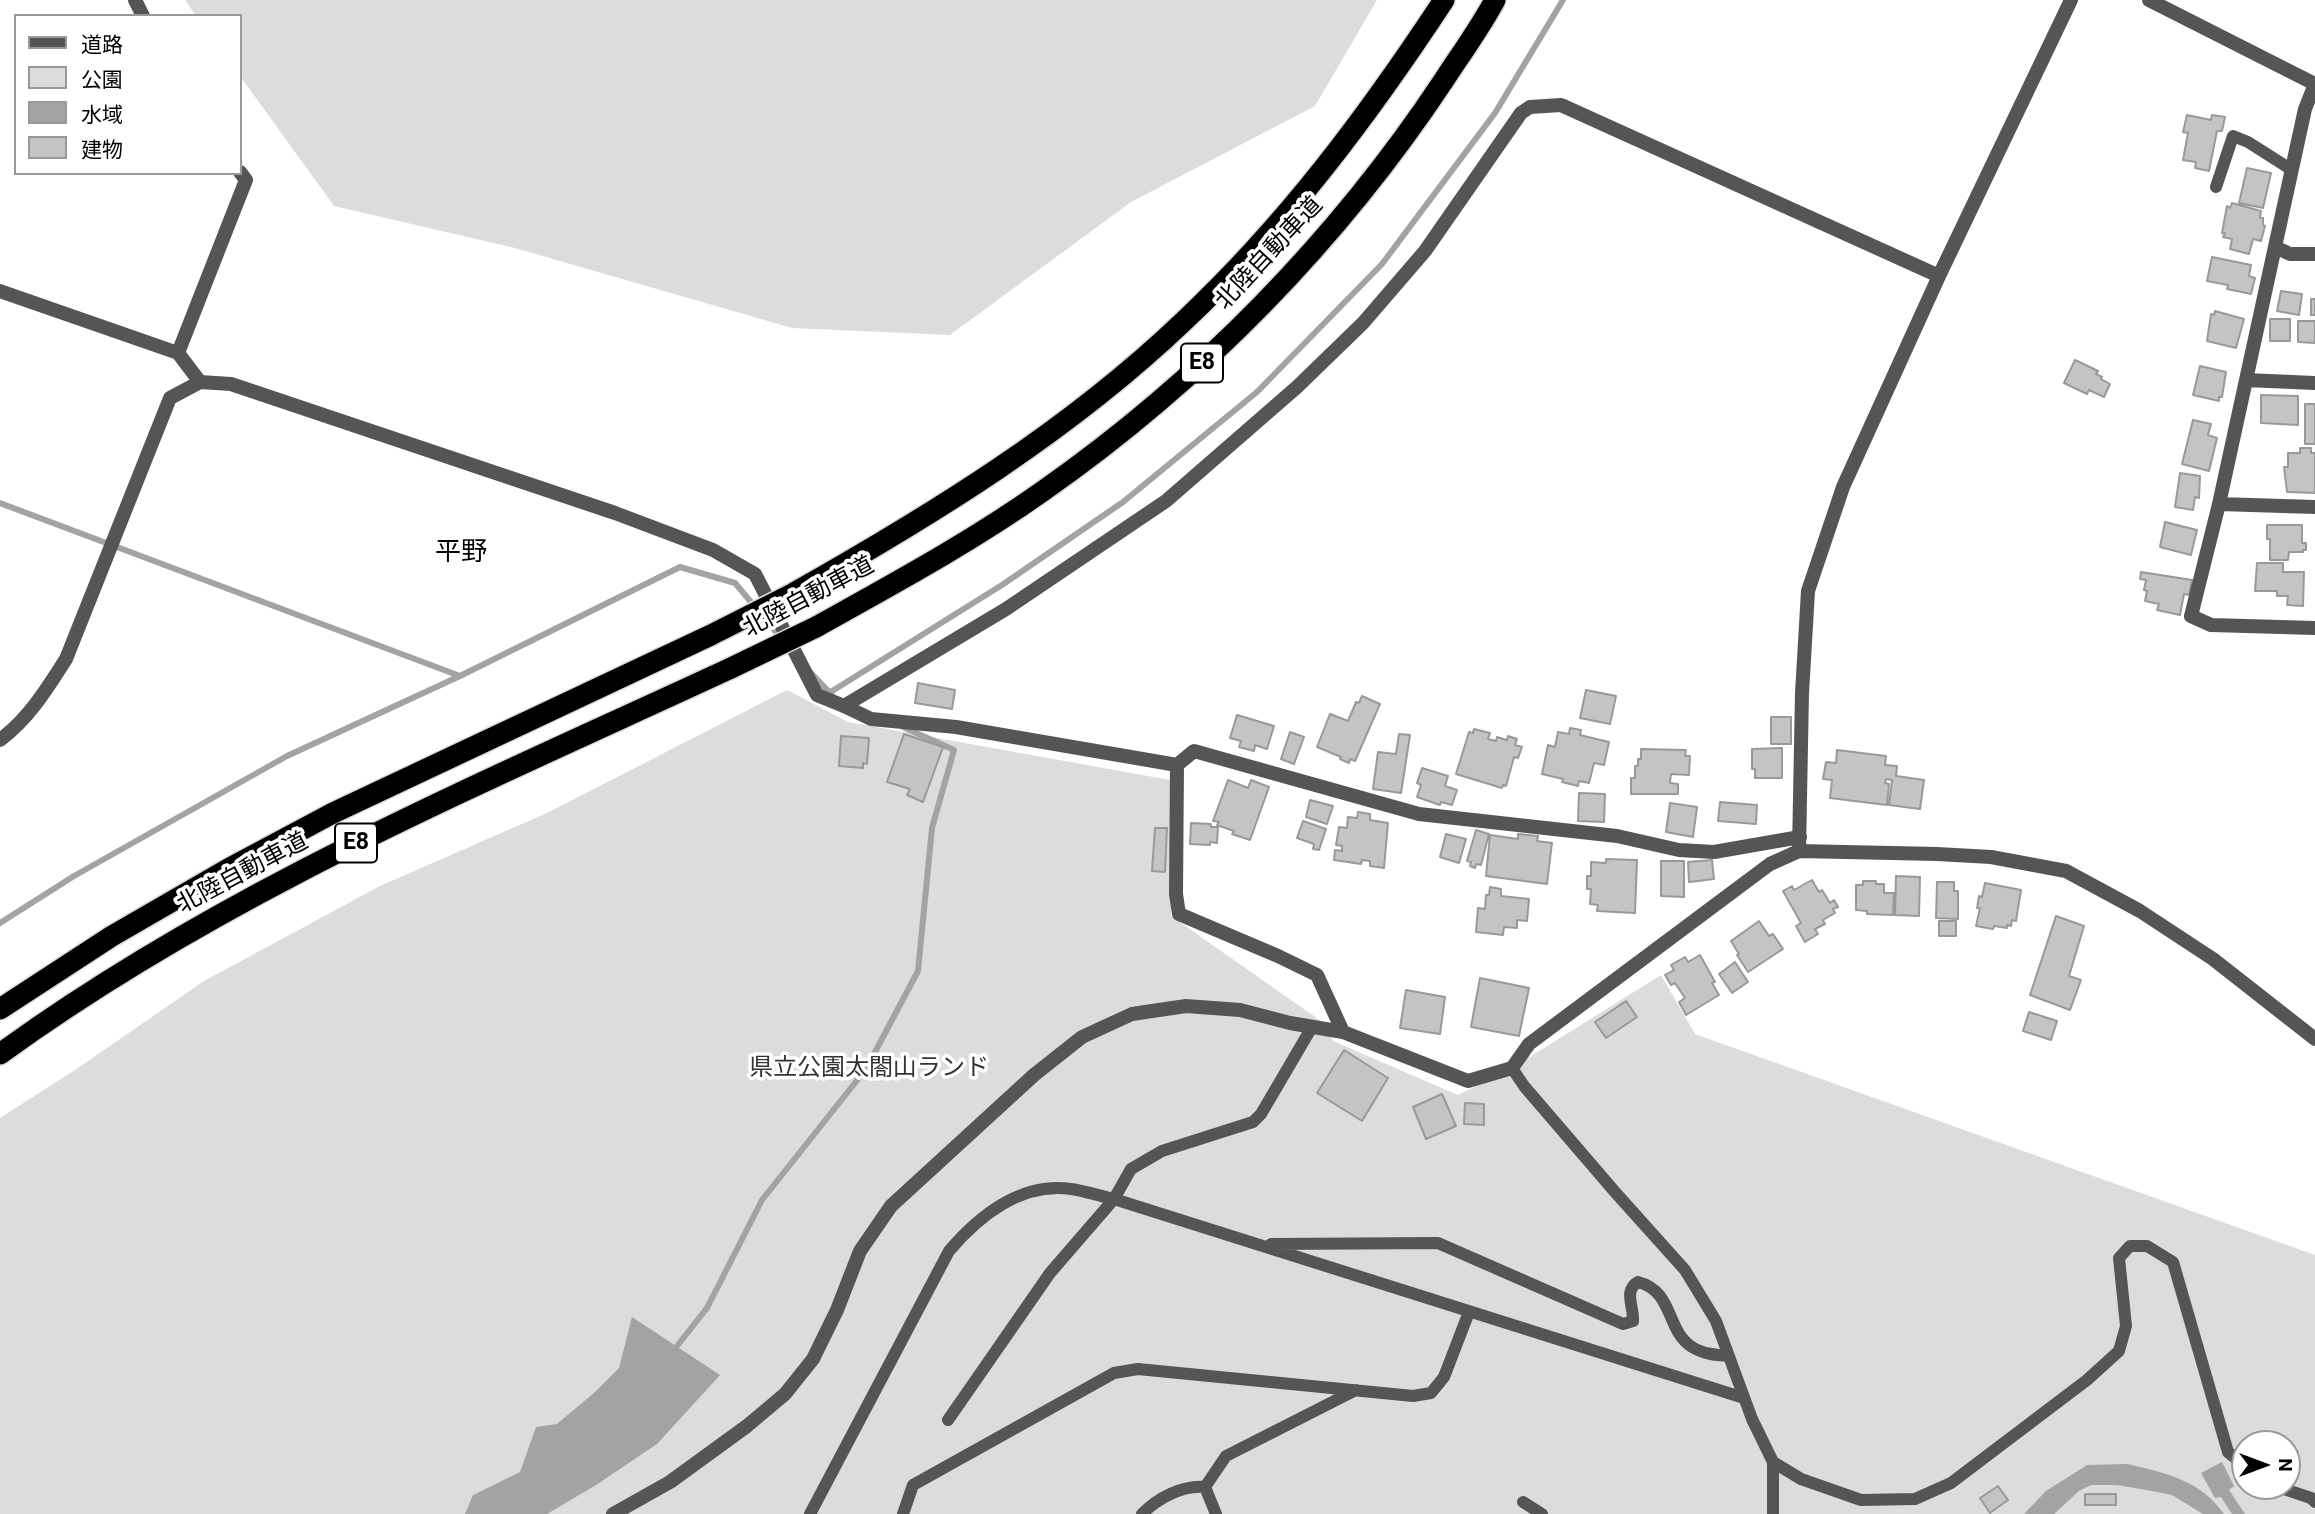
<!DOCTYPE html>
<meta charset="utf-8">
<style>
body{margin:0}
#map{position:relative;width:2315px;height:1514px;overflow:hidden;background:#fff;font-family:Roboto,"Noto Sans JP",sans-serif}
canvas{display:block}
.legend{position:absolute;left:14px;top:14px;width:228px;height:161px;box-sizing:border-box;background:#fff;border:2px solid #999;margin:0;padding:9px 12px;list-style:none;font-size:21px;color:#000}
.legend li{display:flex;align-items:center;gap:14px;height:35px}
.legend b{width:35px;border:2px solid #999}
.north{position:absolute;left:2231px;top:1430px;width:70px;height:70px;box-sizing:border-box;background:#fff;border:2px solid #999;border-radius:50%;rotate:90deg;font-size:19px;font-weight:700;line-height:28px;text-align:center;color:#000}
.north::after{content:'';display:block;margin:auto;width:24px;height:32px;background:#000;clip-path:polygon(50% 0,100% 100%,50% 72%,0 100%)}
</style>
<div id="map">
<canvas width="2315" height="1514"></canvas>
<ul class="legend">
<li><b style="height:9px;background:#555"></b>道路</li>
<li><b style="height:19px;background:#dcdcdc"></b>公園</li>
<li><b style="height:19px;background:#a3a3a3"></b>水域</li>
<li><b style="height:19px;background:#c4c4c4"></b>建物</li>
</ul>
<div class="north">N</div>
</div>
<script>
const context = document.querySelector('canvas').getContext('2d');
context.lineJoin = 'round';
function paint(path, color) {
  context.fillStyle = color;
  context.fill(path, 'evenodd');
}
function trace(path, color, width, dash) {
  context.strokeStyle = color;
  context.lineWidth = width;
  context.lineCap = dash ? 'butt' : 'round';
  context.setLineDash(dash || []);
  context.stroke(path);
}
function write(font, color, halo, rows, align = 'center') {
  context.font = font + ' Roboto,"Noto Sans JP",sans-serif';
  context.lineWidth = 7;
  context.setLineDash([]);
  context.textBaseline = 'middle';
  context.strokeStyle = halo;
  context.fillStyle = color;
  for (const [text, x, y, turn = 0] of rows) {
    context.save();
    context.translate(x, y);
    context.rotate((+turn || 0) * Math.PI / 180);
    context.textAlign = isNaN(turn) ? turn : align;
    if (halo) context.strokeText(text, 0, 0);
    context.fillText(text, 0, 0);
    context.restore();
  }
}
paint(new Path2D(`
 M185,0H1377L1315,106L1131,202L950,335L792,328L515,248L334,206L240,76V16H196Z
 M787,690L848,722L1170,780L1171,916L1321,1021L1333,1041L1458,1095L1512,1068L1661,975L1695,1034L2315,1255V1514H0V1118L75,1070L204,981L380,886L547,813ZM2245,1444H2287V1486H2245Z`), '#dcdcdc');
paint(new Path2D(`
 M632,1317L720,1375L657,1444L596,1485L547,1514H465L473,1495L520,1472L536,1427L557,1424L595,1392L619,1368Z
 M2222,1462L2234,1486L2229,1490L2245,1514H2232L2221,1497L2215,1498L2201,1473Z
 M2127,1464C2166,1473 2200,1480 2224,1514H2203L2172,1495L2152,1491L2117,1485H2091L2079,1491L2054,1514H2024L2046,1491L2087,1465Z`), '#a3a3a3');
trace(new Path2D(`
 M0,503L460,676
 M811,673L832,695
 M829,693L1002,585L1123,502L1257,392L1382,264L1495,113L1563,0
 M0,923L74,876L287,756L460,676L680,567L735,583L781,638
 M677,1346L707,1308L762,1200L866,1069L918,971L932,828L954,750L903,727`), '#a3a3a3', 6);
const building = new Path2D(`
 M2187,115L2211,120L2212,115L2225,117L2222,131H2217L2209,171L2195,168L2196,162L2183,160L2188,133L2183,132Z
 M2247,168L2271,173L2263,208L2239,203Z
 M2232,203L2261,211L2260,218H2263V225L2265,226L2261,241L2253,239L2249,254L2230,249L2232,239L2223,237L2225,233H2222L2227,206L2230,208Z
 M2212,257L2251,265L2249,276L2255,278L2251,294L2227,289L2228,285L2207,281Z
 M2281,291L2302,294L2299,315L2277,311Z
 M2311,299H2315V315H2311Z
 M2215,311L2244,319L2236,348L2207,341L2211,314L2214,315Z
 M2270,319H2290V341H2270Z
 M2298,321H2315V343L2298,342Z
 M2075,360L2098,371L2096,374L2102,377L2101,379L2110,384L2104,397L2089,390L2087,394L2064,383Z
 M2200,366L2226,372L2222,397H2219V401L2193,395Z
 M2261,395L2298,396V425L2261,423Z
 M2305,404H2315V444H2305Z
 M2193,420L2211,424L2208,435L2217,438L2209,471L2182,464Z
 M2300,448H2311V453H2315V493L2287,492L2284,467H2288V453H2300Z
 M2180,473L2200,476L2199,498L2195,497L2193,510L2175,507Z
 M2165,522L2197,530L2191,555L2160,547Z
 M2267,525H2302V543H2306V550H2303V552H2289L2288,560H2270V539H2267Z
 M2257,563H2283V572H2304L2303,606L2287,605L2288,596H2277V591H2255Z
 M2141,572L2192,580L2189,595L2184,594L2180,615L2157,610L2159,604L2145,601L2147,591L2144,590L2146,580L2140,579Z
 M918,683L955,690L952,709L915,703Z
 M1586,690L1616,696L1610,724L1580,718Z
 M1362,696L1380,704L1355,761L1350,759L1349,763L1340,759L1341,757L1317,747L1330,714L1348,721L1356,702L1359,703Z
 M1237,715L1274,726L1267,749L1255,745L1254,751L1239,747L1241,741L1230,738Z
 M1771,717H1791V744H1771Z
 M1570,728L1581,730L1580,735L1609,742L1604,765L1594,763L1589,783L1579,781L1578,786L1562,782L1563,779L1542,774L1548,745L1555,747L1558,732L1569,734Z
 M1474,729L1490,733L1488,739L1496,741L1497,737L1507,740L1508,736L1517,739L1515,745L1522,747L1518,758L1514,757L1506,786L1503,785L1502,788L1456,774L1469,732L1473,733Z
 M1290,732L1304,737L1294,764L1281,759Z
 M904,734L943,747L923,802L907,795L910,789L887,782Z
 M1399,734L1410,735L1401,793L1373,789L1378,752L1396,754Z
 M841,736L869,738L867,764L863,763V768L839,766Z
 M1782,748V778H1755V769H1752V749Z
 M1641,749L1686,750L1685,756H1690L1689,775L1671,774L1670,783L1678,784V794H1631V778H1635V766H1638V759H1641Z
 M1837,750L1886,756L1885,765L1897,766L1896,776L1924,780L1920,809L1889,805L1892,780L1886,779L1885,783L1889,784L1887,805L1830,798L1832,780L1823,779L1826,762L1836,763Z
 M1422,768L1448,776L1445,786L1457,790L1452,805L1441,802L1440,805L1417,797L1421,785L1417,783Z
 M1228,780L1248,788L1251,780L1269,787L1250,840L1232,834L1234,831L1217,825L1219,822L1213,821Z
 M1579,793L1605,794L1604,822L1578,821Z
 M1310,800L1333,806L1327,824L1306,817Z
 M1720,802L1757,805L1756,824L1718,821Z
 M1670,803L1697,807L1693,837L1666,832Z
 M1358,812L1370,814V820L1388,823L1384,868L1370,866V861L1362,860L1361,864L1334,860L1335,850L1342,851V846L1336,845L1339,827L1347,828L1348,817L1357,818Z
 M1303,821L1326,829L1319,850L1313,849L1314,844L1297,838Z
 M1191,823L1211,824V827H1218L1217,843L1210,842V845L1190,844Z
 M1155,828H1167L1165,872L1152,871Z
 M1476,830L1489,834L1481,865L1476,864L1475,868L1470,866L1471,862L1467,861Z
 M1446,834L1466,839L1459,863L1440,857Z
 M1518,834L1538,836L1537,841L1552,843L1547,884L1486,876L1490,835L1518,839Z
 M1606,859L1637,860L1635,913L1597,911L1598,905L1590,904L1591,889H1587V876H1591V862L1606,863Z
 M1712,860L1714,879L1689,882L1688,862Z
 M1661,861H1684V897L1661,896Z
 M1896,876L1920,877L1919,916L1895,915Z
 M1812,880L1819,892L1822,890L1830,903L1834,900L1838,907L1833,909L1835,913L1823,920L1825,924L1815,929L1818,934L1805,942L1796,926L1801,923L1783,891L1792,886L1794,890Z
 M1863,881H1876V884H1884V893H1894L1893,915L1867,914V911L1856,910V885H1863Z
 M1937,882H1954V891H1958V919L1936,918Z
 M1985,883L2021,890L2016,921L2012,920L2011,926L2007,925V928L1994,926L1993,929L1976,926L1980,908H1977L1979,896L1982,897Z
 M1490,887L1501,889V896L1529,899L1527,921L1517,920V928L1504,927L1503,935L1476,932L1478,908L1485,909L1486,895H1489Z
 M2056,916L2084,926L2069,976L2081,980L2070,1010L2030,995Z
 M1759,921L1769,936L1773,934L1783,949L1748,972L1737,955L1739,954L1731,941Z
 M1939,921H1956V936H1939Z
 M1700,955L1715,982L1712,983L1719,995L1686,1015L1679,1002L1685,998L1675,983L1671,985L1665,975L1674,970L1671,965L1685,957L1688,962Z
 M1735,962L1748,982L1732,993L1719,974Z
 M1480,978L1529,988L1519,1036L1471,1027Z
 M1406,990L1445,997L1440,1034L1400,1028Z
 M1626,1001L1637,1017L1606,1038L1595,1022Z
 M2029,1012L2057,1021L2051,1040L2023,1031Z
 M1344,1050L1388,1078L1362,1121L1317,1093Z
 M1442,1094L1456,1126L1426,1139L1413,1107Z
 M1465,1103L1484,1104V1125L1464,1124Z
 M1998,1486L2008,1500L1990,1513L1980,1498Z
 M2085,1494H2116V1505H2085Z`);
paint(building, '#c4c4c4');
trace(building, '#999', 2);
const motorway = new Path2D(`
 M794,593C932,515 1069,431 1184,321C1287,224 1367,117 1444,0
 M816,627C893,584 971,542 1043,491C1200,381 1338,240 1444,80C1461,54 1480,28 1495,0
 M0,1009L112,936L228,869L333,813L711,635
 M0,1054C224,891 481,784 731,668`);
trace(motorway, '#dbdbdb', 24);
trace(new Path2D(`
 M2216,187L2233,136L2248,142L2292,170
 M1512,1068L1524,1086L1615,1192L1685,1270L1716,1321L1752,1419L1773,1462V1514
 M1271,1244L1438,1243L1623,1324L1633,1321C1634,1306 1623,1291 1638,1282C1674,1291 1666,1331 1692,1347C1703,1354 1716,1355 1729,1356
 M948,1420L1050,1273L1114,1199L1131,1169L1162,1151L1253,1122L1261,1114L1312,1027
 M1773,1462L1801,1479L1861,1500L1915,1499L1951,1483L2087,1380L2119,1351L2126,1326L2119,1258L2130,1246H2147L2173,1262L2228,1452L2245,1466
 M2275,1486L2311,1498L2315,1502
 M1205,1487L1216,1514
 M1523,1502L1542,1514
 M810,1514L949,1251C979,1216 1021,1182 1071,1189C1085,1191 1100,1196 1114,1199L1744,1398
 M903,1514L913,1485L1114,1373L1138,1369L1413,1396L1431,1393L1444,1377L1469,1312
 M1142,1514C1158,1498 1182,1485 1205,1487L1226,1456L1356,1390`), '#555', 12);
trace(new Path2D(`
 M135,0L143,16
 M2149,0L2315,84
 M2315,84L2305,109L2219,504L2191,616L2211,625L2315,628
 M2275,247L2290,254H2315
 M0,291L178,353
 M2246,380L2315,383
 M200,382L178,353L246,180L240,172
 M2219,504L2315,507
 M844,706L871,719L956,727L1177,765L1194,751L1419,814L1617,836L1679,850L1714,852L1800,837
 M1177,765L1176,894L1179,914L1278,956L1317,975L1343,1032`), '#555', 14);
trace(new Path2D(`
 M0,740C29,718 47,689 66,659L170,398L200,382L231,384L615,513L713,550L755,574L817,695L844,706L1006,609L1166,501L1297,387L1363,323L1425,251L1521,113L1530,107L1561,105L1939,276
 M1799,851L1802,693L1808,591L1843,487L1939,276L2071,0
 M613,1514L670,1482L747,1426L785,1394L813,1359L837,1310L860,1251L891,1206L1034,1075L1082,1037L1132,1014L1186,1006L1240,1010L1290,1023L1343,1032L1468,1081L1512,1068L1529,1044L1770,864L1799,851L1937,854L1991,857L2066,871L2140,911L2213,959L2315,1039`), '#555', 14);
trace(motorway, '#000', 21);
const motorwayBridge = new Path2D(`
 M711,635L794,593
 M731,668L816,627`);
trace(motorwayBridge, '#dbdbdb', 24, []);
trace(motorwayBridge, '#000', 21);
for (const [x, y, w] of [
 [1202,363,42],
 [356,843,42]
]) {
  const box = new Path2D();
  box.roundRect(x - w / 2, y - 19.5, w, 39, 5);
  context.fillStyle = '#fff';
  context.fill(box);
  trace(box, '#000', 2);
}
write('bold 23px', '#000', null, [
 ["E8",1202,363],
 ["E8",356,843]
]);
write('24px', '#000', '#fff', [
 ["北陸自動車道",1270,254,-47],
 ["北陸自動車道",809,598,-28],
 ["北陸自動車道",243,874,-28]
]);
write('24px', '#333', '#fff', [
 ["県立公園太閤山ランド",869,1069]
]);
write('26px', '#000', '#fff', [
 ["平野",461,553]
]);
</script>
